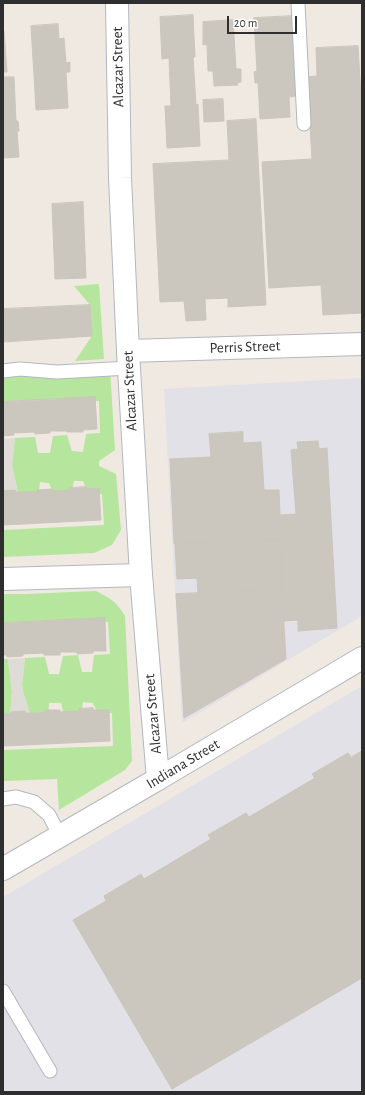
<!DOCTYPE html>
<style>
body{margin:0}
#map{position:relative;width:365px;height:1095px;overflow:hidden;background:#efe9e1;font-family:"Alegreya Sans",sans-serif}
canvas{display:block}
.frame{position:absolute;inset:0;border:4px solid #2e2e2e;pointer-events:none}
.scale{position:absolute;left:227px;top:16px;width:70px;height:18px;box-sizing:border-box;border:2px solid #2e2e2e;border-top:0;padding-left:5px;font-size:12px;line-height:14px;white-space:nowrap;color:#2e2e2e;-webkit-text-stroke:3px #fff;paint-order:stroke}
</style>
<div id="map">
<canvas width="365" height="1095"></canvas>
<div class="frame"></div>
<div class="scale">20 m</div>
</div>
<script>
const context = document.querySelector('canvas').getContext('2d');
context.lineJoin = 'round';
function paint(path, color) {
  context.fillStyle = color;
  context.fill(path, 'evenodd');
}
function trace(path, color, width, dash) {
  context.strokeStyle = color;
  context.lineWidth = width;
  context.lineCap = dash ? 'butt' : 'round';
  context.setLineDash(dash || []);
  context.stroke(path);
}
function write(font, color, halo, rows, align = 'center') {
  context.font = font + ' "Alegreya Sans",sans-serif';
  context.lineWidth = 4;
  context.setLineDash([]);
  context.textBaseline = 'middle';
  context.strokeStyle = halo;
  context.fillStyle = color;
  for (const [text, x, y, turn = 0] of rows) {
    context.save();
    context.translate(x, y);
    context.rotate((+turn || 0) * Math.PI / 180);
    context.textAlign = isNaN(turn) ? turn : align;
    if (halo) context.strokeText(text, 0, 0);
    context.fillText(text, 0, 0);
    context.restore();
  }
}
paint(new Path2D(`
 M362,378V616L182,723L164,389Z
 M362,686V1092H3V897Z`), '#e3e1e8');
paint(new Path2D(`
 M99,284L104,359L75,361L92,336L90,305L74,286Z
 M110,369L115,450L99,461V466L116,474L121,530L112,545L94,553L3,557V530L104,525L102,494H89L83,481H74L71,495L54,496L49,483L40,482L38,497L19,498L12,465L15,438L35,437L38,453H50L53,436L67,435L72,451L83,452L86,434L100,433L99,401L59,399L3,402V376Z
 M96,591C111,599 116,601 125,616L132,761L125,770L59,810L57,779L3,781V750L113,746L112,713L98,714L93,703L83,702L81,715L64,716L61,703H49L48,717H31L23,692L22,685L25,658L45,657L49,674H59L63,656L78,655L82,672H92L94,655L110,654L108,622L68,620L3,623V594H26Z
 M3,659H8L12,692L10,718L3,716Z`), '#b6e59e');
paint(new Path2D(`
 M15,438L12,465L19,498H3V439Z
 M25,658L22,685L23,692L31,717L10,718L12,692L8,659Z`), '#dfdcd8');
const building = new Path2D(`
 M193,15L195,57H193L196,105L198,104L200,146L167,148L165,106H171L169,58L162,59L160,17Z
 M293,16L296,77H295L296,96L289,97L290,117L260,119L258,83H255L254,72L257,71L254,18Z
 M233,20L236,69H241V82L237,83L238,85L214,86L213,71H208L207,44L203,45V22Z
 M58,24L59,39L64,38L66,63L70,62V72H66L68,108L36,110L31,26Z
 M3,29V31H4L7,72H3L4,77H14L16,121H18L19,131H17L19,157L3,158Z
 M358,46L362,113V313L323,315L321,285L269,288L262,162L312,159L307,77L317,76L316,48Z
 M223,99L224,121L204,122L203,100Z
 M256,119L258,159L229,160L227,121Z
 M258,159L266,305L228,307V298L205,299L206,320L186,321L184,301L160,302L153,164Z
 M83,202L86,278L55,279L52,204Z
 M90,305L92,336L3,342V309Z
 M95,397L97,429L83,430V432H67V431H50V433L35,434L34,432L13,433L14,435L3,436V402Z
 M243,432V443L261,442L264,490H279L280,515L296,514L291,450L298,449L297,442L318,441L319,449L327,448L337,628L298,631V620L284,621L280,540L174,544L170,459L211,457L209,434Z
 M86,487V489L99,488L101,520L3,525V491L15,490L16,492H37V490L52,489V491L70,490V488Z
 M280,540L282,590L198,593L197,578L177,579L175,544Z
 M282,590L286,659L184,718L176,594Z
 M105,618L106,651H93V653L77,654V652H60V655H44V653L23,654V656L7,657V655H3V623Z
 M93,708V710H109L110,741L3,746V714H11V712L25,711V713H45V710H60V712L80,711L79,709Z
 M362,751V978L172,1089L73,920L106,901L104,896L141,874L144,879L211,839L208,835L246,813L249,817L315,778L312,774L348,753L351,757Z`);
paint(building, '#cbc7bf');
trace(building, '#cbc5ba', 1);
const service = new Path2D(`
 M298,3L304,124
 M3,371L20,369L57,372L129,368
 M3,799L16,797L34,802L49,815L60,836
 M3,991L50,1071`);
const minor = new Path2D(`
 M128,351L362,344
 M3,579L141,575
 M3,869L158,779`);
const tertiary = new Path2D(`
 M117,3L120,178L128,351L141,575L158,779L362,658`);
trace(service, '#b4b7c1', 15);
trace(minor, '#b4b7c1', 24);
trace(tertiary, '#b4b7c1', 24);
trace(service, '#fff', 13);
trace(minor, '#fff', 22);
trace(tertiary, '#fff', 22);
write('15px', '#2e2e2e', '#fff', [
 ["Alcazar Street",118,67,-91],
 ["Perris Street",245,347,-2],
 ["Alcazar Street",130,391,-93],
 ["Alcazar Street",153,714,-95],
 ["Indiana Street",183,764,-31]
]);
</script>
